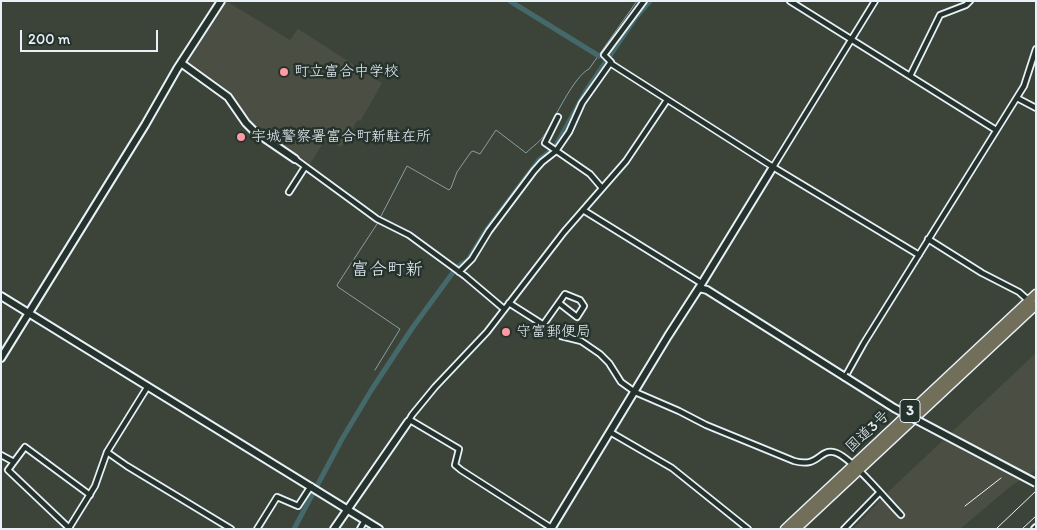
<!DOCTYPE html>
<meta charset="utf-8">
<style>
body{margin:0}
#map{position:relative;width:1037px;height:530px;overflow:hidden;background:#3c443a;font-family:Itim,sans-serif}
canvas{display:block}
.frame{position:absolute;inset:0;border:2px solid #e8f1f8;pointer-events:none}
.scale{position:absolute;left:20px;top:30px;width:138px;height:22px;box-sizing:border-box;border:2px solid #e8f1f8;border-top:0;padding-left:6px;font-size:15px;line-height:18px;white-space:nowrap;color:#e8f1f8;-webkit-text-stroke:4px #26332d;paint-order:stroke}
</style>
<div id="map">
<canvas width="1037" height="530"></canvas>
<div class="frame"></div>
<div class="scale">200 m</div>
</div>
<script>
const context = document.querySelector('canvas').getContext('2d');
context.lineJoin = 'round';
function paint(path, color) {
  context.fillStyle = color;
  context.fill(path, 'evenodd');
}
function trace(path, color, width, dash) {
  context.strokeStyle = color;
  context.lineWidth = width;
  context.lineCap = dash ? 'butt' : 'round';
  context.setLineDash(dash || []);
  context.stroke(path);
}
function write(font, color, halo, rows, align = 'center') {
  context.font = font + ' Itim,"Klee One",sans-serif';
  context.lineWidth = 5;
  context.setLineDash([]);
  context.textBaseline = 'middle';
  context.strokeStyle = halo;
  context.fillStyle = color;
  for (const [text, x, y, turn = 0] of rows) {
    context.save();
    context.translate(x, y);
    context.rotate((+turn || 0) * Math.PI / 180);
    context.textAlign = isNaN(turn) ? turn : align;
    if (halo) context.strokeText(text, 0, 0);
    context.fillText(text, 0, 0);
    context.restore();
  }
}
paint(new Path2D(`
 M226,1L290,40L298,29L382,83L361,120L357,121L341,147L326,138L310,164L258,129L245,115L227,90L188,62Z
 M1036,353V470L1011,486L960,529H853L888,492Z`), '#4b4f43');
trace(new Path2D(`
 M380,218L407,166L449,190L451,188L457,172L471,152L473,151L480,154L496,130L526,153C532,147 541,141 545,134C555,118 574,76 589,69L637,1
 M375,370L400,329L338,287L337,285L379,221`), '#869fa3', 1);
trace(new Path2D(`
 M510,1L599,56
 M294,529L342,439L372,389L413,327L457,267L468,260L485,232L539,160L555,147L586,91L636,17L650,1`), '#45696a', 5);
const street = new Path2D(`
 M790,1L996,130
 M610,63L773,167L919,255
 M910,76L940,15L966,5L970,1
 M1017,98L1036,108
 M558,117L545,143L590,174L602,188
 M295,159L377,219L409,235L465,276L504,309
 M773,167L875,1
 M289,192L305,167
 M583,210L701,283
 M928,239L982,273L1019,292L1029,301
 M459,272L472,259L489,231L534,171L542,162L556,151L569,132L582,103L611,62L604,55L644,1
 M509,303L561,336L581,341L600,354L609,363L621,382L635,392L679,411L706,425L794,461C819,468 818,450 833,452C848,453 888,502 901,515
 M543,325L565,294L580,300L584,306L577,317L559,303
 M845,377L864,343L1024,86L1036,49
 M410,420L459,449L455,465L461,470L553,529
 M408,422L412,415L435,387L487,332L564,232L626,161L667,100
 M610,432L672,468L748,529
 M107,452L127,466L231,529
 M1,455L14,462
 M69,528L95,486L107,452L148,386
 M70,529L8,470L25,447L90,495
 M257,529L277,497L298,506L311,486
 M360,529L365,520
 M844,529L879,493`);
const secondary = new Path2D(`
 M181,63L228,97L246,123L254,131L295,159
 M699,288L773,167
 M1,296L379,529
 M1,358L145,125L177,69L221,1
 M334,529L408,422
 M551,529L668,336L699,288L707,290L845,377
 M1035,529L1036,528`);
const highway = new Path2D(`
 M785,529L1036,294
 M796,529L1036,305`);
trace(street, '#e8f1f8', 8);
trace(secondary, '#e8f1f8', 10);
trace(highway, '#e8f1f8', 11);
trace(street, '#26332d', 4.5);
trace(secondary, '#26332d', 6);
trace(highway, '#716e59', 8);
trace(new Path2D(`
 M965,506L1001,478
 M996,529L1036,491
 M1022,529L1036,516`), '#e8f1f8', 1);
const secondaryBridge = new Path2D(`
 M845,377L894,408L1036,483`);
trace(secondaryBridge, '#e8f1f8', 10, []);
trace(secondaryBridge, '#26332d', 6);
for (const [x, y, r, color] of [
 [284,72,5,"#ff9aa2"],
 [241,137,5,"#ff9aa2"],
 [506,332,5,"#ff9aa2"]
]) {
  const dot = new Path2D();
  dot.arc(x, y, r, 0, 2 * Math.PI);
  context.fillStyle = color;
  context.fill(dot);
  trace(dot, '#26332d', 2);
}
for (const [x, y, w] of [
 [910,411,20]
]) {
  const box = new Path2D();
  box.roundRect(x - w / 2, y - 11.5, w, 23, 4);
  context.fillStyle = '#26332d';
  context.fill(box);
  trace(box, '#e8f1f8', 1);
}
write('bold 14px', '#e8f1f8', null, [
 ["3",910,411]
]);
write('15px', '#e8f1f8', '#26332d', [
 ["町立富合中学校",294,72],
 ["宇城警察署富合町新駐在所",251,137],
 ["守富郵便局",516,332]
], 'left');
write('15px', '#e8f1f8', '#26332d', [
 ["国道3号",868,432,-43]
]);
write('18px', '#e8f1f8', '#26332d', [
 ["富合町新",387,270]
]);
</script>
